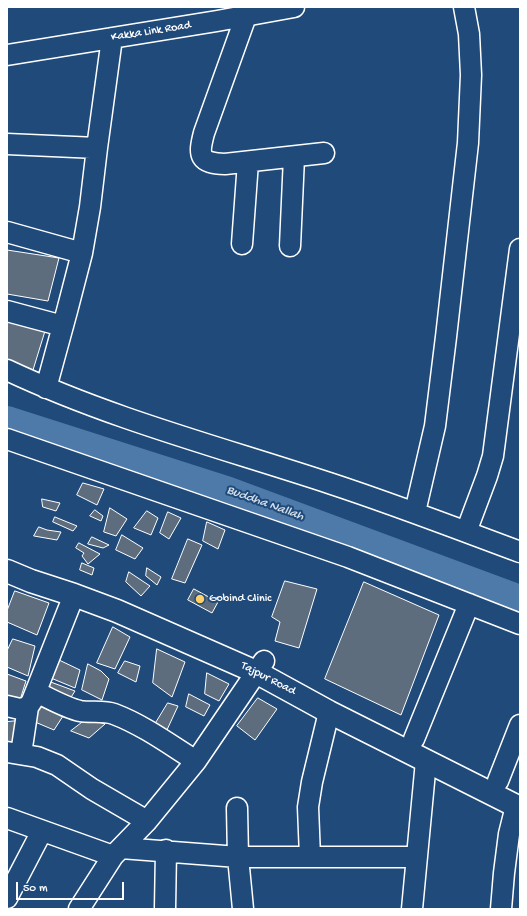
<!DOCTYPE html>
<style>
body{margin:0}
#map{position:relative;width:527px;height:916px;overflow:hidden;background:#1f4a7a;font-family:"Gochi Hand",sans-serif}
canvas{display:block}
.frame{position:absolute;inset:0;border:8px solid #fff;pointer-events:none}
.scale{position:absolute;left:16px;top:882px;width:108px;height:18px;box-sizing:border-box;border:2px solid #fff;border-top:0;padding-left:5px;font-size:12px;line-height:14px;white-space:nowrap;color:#fff;-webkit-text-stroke:3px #1f4a7a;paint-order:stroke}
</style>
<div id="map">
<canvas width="527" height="916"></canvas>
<div class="frame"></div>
<div class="scale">50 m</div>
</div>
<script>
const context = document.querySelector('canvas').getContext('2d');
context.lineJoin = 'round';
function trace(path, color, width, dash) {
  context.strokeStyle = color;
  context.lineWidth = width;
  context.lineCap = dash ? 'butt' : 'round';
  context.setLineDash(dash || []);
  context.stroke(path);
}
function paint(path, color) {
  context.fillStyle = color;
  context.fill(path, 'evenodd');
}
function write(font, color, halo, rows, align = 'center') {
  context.font = font + ' "Gochi Hand",sans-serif';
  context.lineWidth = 4;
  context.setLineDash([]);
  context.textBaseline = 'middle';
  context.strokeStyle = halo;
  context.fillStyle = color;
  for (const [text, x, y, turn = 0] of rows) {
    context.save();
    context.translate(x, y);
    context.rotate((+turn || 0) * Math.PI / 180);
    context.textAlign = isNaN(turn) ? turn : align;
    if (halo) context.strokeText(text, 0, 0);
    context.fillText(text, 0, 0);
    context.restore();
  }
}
trace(new Path2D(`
 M7,419L229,490L520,598`), '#4d7aa9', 26);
const building = new Path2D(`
 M7,250L59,258L48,301L7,294Z
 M7,319L45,331L33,370L7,360Z
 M83,483L104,489L97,505L77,495Z
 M42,499L60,503L56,511L43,507Z
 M110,508L127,519L116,536L104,532Z
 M95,510L103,516L101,521L90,516Z
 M147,511L158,518L151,535L134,528Z
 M168,512L181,518L169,539L160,533Z
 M55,517L77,526L73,531L53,522Z
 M207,522L225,530L218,549L203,541Z
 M39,527L47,530L61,532L57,540L34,536Z
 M122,535L143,548L135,559L116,550Z
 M92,537L109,545L103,548L88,544Z
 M188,539L202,545L185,583L172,579Z
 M79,543L100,554L88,564L82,556L84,553L76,548Z
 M82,563L94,568L92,575L80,570Z
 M147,568L161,577L157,585L146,576Z
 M129,572L150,586L141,596L126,582Z
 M285,581L317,589L299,648L275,641L280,622L272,617Z
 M364,582L439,615L401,715L325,679Z
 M194,589L218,602L212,613L188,600Z
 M15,591L49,603L37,635L7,622V611Z
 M113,627L130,637L115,669L97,663Z
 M13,639L35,646L28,676L7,667V651Z
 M157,649L185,662L172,697L153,683Z
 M59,660L80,670L75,688L46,676Z
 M125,661L140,666L136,682L118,673Z
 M88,664L101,671L109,679L102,700L82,690Z
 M207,673L229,684L219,701L205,694Z
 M7,674L26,681L19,703L7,698Z
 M48,681L75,691L68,702L45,690Z
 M189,694L210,705L204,716L186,707Z
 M258,698L277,709L255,740L237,726Z
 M168,703L178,706L166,732L154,726Z
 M37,704L65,713L54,730L35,722Z
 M88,718L105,724L89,738L71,731Z
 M18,721L12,745L7,744V722Z`);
paint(building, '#5e6d7e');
trace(building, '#fff', 1);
const minor = new Path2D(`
 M246,16L204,133C198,156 199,163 225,164L324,153
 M7,55L217,21L294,7
 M7,144L97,148
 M7,232L82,253
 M242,244L248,162
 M290,246L294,157
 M7,311L63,326
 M7,370C111,419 223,448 332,484C396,505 458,529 520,552
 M46,388L67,311L82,253L90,207L97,148L112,38
 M7,439L348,557L520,624
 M415,512L435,426L446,337L468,143L471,75L469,34L464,7
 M466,532L487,476L493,456L520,249
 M36,692C49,698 66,708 80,711C91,713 103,710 114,714C143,725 169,744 196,761
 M7,706L20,709L28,707L32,701L74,595
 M414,739L469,604
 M7,752L37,757L57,765L92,789L147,821
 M21,754L28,707
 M498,781L520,725
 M237,808L238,857L243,909
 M7,818L113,856L147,821L196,761L264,661
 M121,848L238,857H417
 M310,857L308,807L312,782L329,712
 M7,898L42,831
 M79,909L113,856
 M165,909L166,850
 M412,909L426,761
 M501,909L504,873L509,834L516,806`);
const major = new Path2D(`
 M7,571L31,581L74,595L117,611L256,672L329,712L520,808`);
trace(minor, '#fff', 23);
trace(major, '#fff', 25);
trace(minor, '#1f4a7a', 20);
trace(major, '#1f4a7a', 22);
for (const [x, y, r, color] of [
 [200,599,5,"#ffd166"]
]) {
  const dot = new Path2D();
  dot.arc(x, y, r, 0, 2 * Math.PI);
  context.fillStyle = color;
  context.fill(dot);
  trace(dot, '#1f4a7a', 1.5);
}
write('12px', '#fff', '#1f4a7a', [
 ["Kakka Link Road",151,32,-9],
 ["Tajpur Road",268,679,27]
]);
write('12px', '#fff', '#1f4a7a', [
 ["Gobind Clinic",209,599]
], 'left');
write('italic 13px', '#d2deea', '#1f4a7a', [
 ["Buddha Nallah",265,504,20]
]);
</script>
